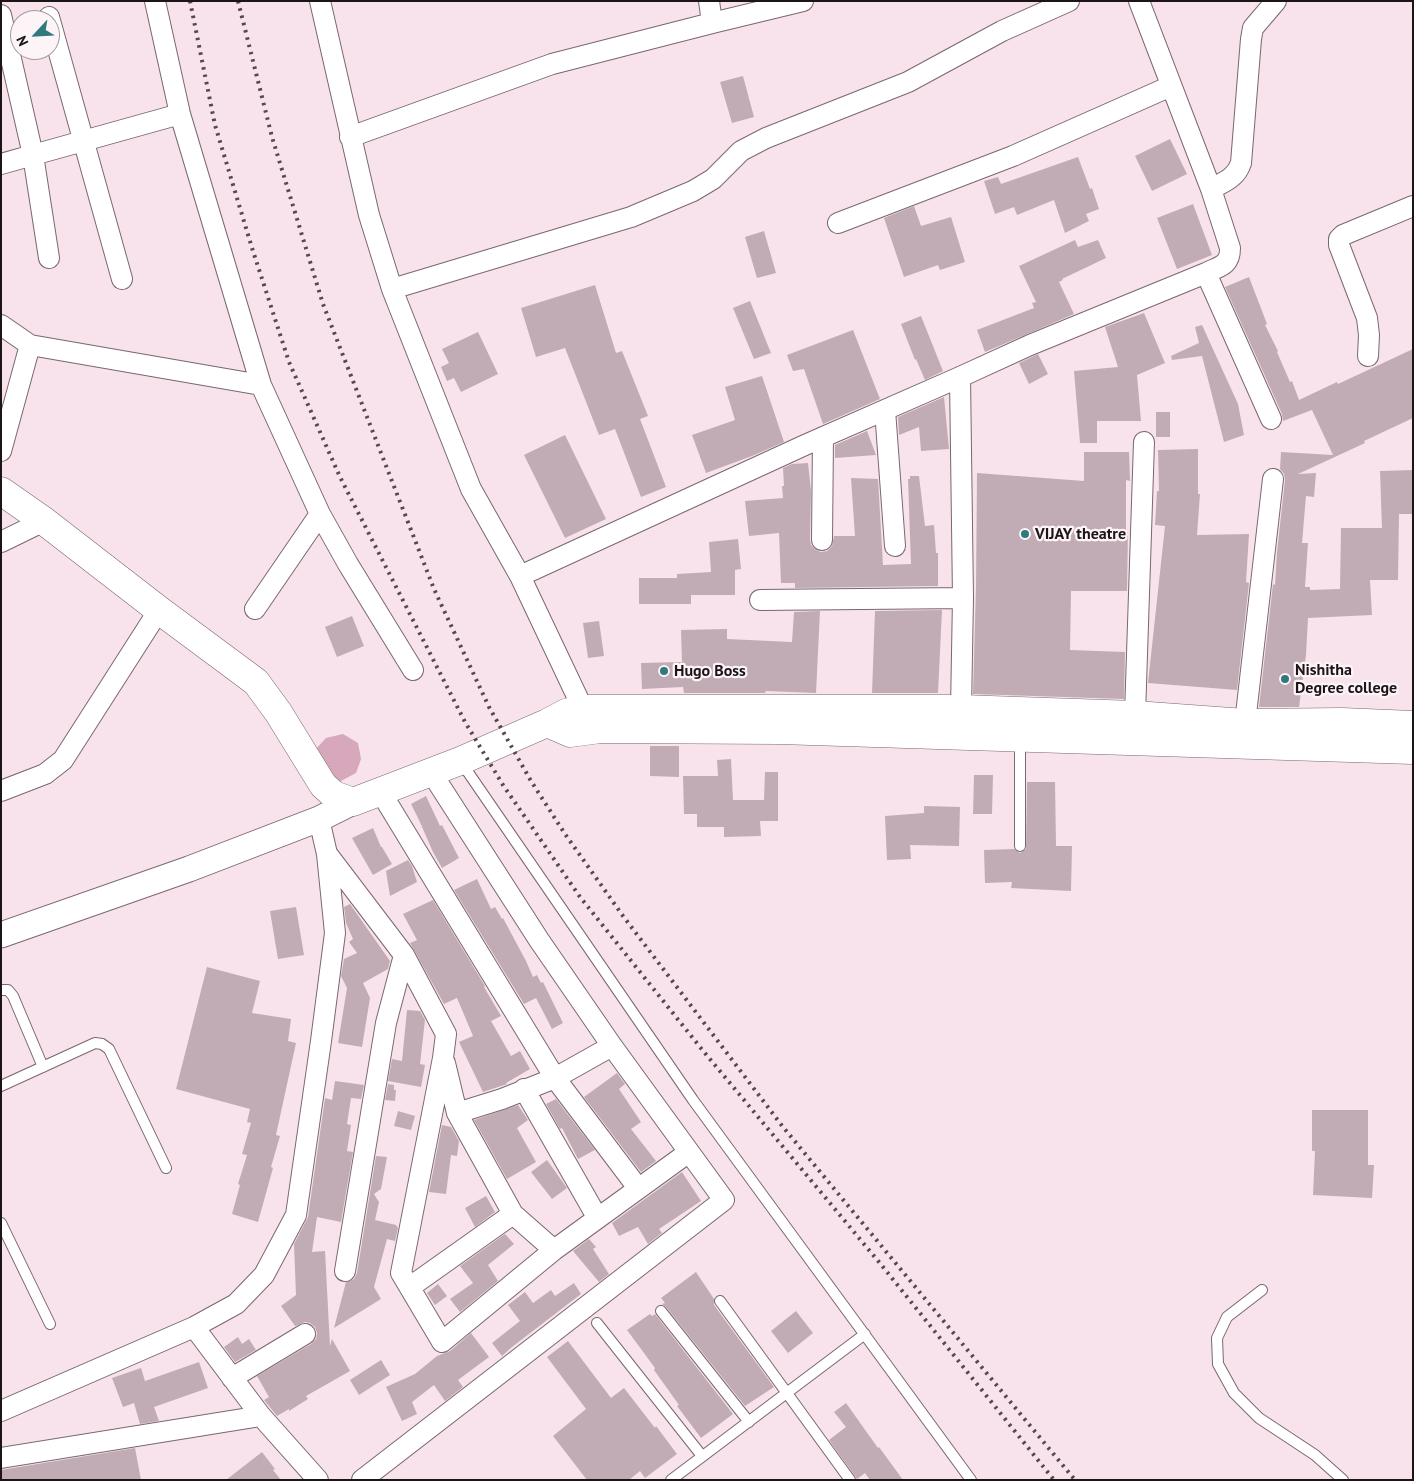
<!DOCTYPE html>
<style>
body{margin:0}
#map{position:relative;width:1414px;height:1481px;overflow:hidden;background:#f8e3ec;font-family:"PT Sans",sans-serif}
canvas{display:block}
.frame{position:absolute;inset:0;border:2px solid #1c1518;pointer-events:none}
.north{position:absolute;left:10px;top:10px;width:50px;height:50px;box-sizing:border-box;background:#fdf4f8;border:1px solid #a39b9e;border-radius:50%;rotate:245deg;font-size:14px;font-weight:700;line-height:20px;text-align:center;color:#1c1518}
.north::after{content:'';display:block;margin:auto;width:18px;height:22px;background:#30797e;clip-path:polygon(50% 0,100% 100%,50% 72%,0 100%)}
</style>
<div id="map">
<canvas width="1414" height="1481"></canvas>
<div class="frame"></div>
<div class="north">N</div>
</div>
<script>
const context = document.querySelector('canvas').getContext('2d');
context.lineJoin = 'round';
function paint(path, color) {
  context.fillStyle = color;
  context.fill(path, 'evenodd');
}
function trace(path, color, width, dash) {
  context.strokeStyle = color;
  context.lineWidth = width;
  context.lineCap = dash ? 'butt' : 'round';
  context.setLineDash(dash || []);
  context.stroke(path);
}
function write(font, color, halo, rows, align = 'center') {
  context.font = font + ' "PT Sans",sans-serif';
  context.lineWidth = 4.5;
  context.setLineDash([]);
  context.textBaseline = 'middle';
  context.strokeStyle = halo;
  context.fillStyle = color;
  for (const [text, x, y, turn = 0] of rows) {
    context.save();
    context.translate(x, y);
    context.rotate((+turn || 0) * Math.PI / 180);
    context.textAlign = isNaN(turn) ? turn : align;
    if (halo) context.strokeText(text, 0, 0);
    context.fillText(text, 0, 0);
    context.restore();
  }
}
paint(new Path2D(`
 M343,734L358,743L361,759L356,773L341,781L326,777L315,750L326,738Z`), '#d7a7bc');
paint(new Path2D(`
 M743,76L754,117L732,123L720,82Z
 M1170,139L1187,174L1152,191L1135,156Z
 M1078,157L1090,189L1092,188L1099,209L1086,214L1089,221L1065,233L1054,200L1017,215L1014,207L995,214L984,181L998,177L1001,184Z
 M1193,204L1212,255L1177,269L1157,218Z
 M914,206L921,226L951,217L965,262L940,270L938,265L904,277L884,218Z
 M764,231L776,273L757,278L745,237Z
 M1075,240L1078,247L1098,240L1106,258L1062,279L1063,280L1059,282L1074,314L985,352L977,330L1034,308L1032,303L1036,302L1019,266Z
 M1249,277L1267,324L1265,325L1278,351L1277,352L1290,382L1292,381L1299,400L1337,382L1338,384L1413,349V418L1364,441L1365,443L1298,474L1316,473L1314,497L1306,496L1302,543H1308L1305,587H1310V590L1340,589L1341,528H1382L1380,471L1413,470V514H1399L1398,580H1370L1372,615L1308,618L1306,655L1299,707H1259L1273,584L1275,585L1277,552L1285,480L1284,474L1280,469L1281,452L1333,455L1312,410L1283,421L1282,414L1225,287Z
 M595,285L616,353L622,351L648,416L640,419L666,487L641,497L615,429L599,435L565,348L536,357L521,308Z
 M750,301L771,353L754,359L733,308Z
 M1144,313L1165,363L1137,375L1141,421H1097V443H1080L1074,371L1118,367L1105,327Z
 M921,316L943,371L925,380L916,359L915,360L901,324Z
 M1202,325L1238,404L1244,435L1224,442L1202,356L1172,360L1171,356L1199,343L1195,327Z
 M853,330L880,399L823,424L804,369L793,371L787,355Z
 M478,332L498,374L461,392L454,378L447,381L441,367L449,363L442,349Z
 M1038,354L1048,374L1029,384L1019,363Z
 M762,376L784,442L752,456L706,473L692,435L735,420L725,387Z
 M944,397L949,449L921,451L919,427L899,435L898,417Z
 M1156,412H1170V437H1156Z
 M867,431L876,455L835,458V445Z
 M565,435L606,519L565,538L524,455Z
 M1198,449V494H1200L1197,535L1249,534L1246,582L1249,583L1237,690L1148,683L1165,526L1155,525L1157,491H1159L1158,450Z
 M1084,452H1129L1130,481L1126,480V532H1128L1127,591H1071L1070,650L1125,652L1124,699L973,694L976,587L977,473L1084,481Z
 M808,463L811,491L810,540L811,545L816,550L821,552L827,551L832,546L834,536H855L851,478L878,479L883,565L911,564L908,479H910V476H919L925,526L934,525L936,553H938V586L795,588V583H781L779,533L749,536L745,501L783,498L782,486H784L783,468L792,464Z
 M738,539L741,569L735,570V595H691V604H639V578H677V574L711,572L709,542Z
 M942,610L938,693H872L875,611Z
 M820,611L816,693L766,691L765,693H684L683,687L642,689L641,663L682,662L681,630L727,629V639L792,642L794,612Z
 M352,616L364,646L337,657L325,627Z
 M599,621L604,656L588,658L583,623Z
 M650,746H679V777L650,776Z
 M731,759L733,800H764L765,772H778V821H760L761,836L724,837V827H697V814H684L683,776H718L717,760Z
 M974,775H993L992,814H973Z
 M1027,782H1055L1056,846H1072L1071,891L1011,888L1012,882L985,883L984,850L1014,849L1020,853L1026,849Z
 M426,796L440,826L442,825L459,858L442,868L433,852L419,820L411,804Z
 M924,806L960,807L959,846L910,845L911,859L887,860L885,816L924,813Z
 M373,828L381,847H382L392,864L373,875L352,838Z
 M408,860L412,866L417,882L390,896L386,871Z
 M477,879L491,909L495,907L502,919L503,918L526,961L533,977L537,975L541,983L543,982L563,1023L552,1029L536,998L524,1004L454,890Z
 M433,900L485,986L484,987L501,1016L491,1021L511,1056L520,1051L530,1069L506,1083L507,1084L483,1092L459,1042L473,1036L457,998L444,1004L410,943L417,940L403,914Z
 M350,904L390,961L388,969L363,983L370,998L362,1047L338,1043L347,988L341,976L344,959L357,953L349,942L353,939L346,923L344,907Z
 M296,907L304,955L278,959L270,911Z
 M207,967L260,981L252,1013L291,1019L288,1041L296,1043L276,1135L280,1136L271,1167L273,1168L258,1222L232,1214L240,1185L238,1184L247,1155L242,1154L251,1123L247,1122L250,1109L176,1089Z
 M407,1010L420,1011L425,1020L420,1064L425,1065L421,1087L388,1081L392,1059L402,1061Z
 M617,1073L625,1084L619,1089L641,1122L631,1129L656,1161L641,1172L584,1097Z
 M335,1081L364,1085L361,1099L351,1098L347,1124L351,1125L347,1151L353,1152L341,1222L317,1217L312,1252L325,1251L330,1346L332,1339L350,1371L306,1396L308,1399L289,1411V1409L277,1416L264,1400L269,1397L257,1376L311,1344L316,1339L317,1333L315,1327L310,1323L305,1322L295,1326L281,1306L296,1295L294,1244L308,1217L325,1098L332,1100Z
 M388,1084L394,1085V1090H396L395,1101L385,1100Z
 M556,1099L595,1150L578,1159L562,1128L560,1129L546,1104Z
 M518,1105L528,1120L517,1128L536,1162L507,1179L474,1120Z
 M1312,1110H1368V1165H1374L1372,1198L1313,1195L1315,1151H1312Z
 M398,1111L415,1116L411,1130L394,1126Z
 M442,1125L451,1127L459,1141L457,1156L451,1155L446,1194L429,1192Z
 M376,1156L387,1157L381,1189L374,1194L379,1202L375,1220L396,1225L398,1228L395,1241L387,1239L374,1287L381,1299L334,1328L346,1282L354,1279L357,1273Z
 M547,1160L567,1188L552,1199L531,1172Z
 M682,1172L701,1201L659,1229L662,1233L648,1244L638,1227L619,1236L612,1223Z
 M486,1196L495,1212L475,1227L465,1208Z
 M505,1234L514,1244L488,1265L498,1281L460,1312L450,1299L473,1283L460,1266Z
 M589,1239L596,1247L593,1249L609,1274L599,1282L573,1251Z
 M696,1272L714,1299V1305L774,1387L745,1406L666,1307L662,1304L665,1303L661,1298Z
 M574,1283L581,1294L512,1347L502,1356L492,1343L520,1321L508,1305L525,1292L533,1303L551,1290L555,1296Z
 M438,1284L447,1296L435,1305L427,1293Z
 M796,1311L813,1333L788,1353L771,1331Z
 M650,1314L652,1316L655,1314L733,1414L701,1438L677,1406L679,1405L654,1370L655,1368L627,1330Z
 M471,1333L489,1357L458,1380L463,1387L445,1401L434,1385L412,1402L417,1414L402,1421L386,1387L415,1374L437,1356L450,1351Z
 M238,1337L242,1344L249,1339L256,1350L235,1362L224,1347Z
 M568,1341L611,1398L624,1388L655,1428L656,1426L677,1454L645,1478L640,1471L629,1480H587L553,1436L586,1409L547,1357Z
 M381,1360L390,1375L359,1395L350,1380Z
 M199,1362L208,1388L154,1407L159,1421L140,1424L134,1403L123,1407L112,1378L141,1368L145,1381Z
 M846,1403L878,1448L879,1447L903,1480H870L865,1473L857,1479L829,1440L846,1427L834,1412Z
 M135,1448L141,1480H1V1470Z
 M262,1452L275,1469L273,1470L281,1480H226Z`), '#c1acb5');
const service = new Path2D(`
 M1020,738V846
 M461,762L693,1100L971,1480
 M1,990H8L13,996L43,1067
 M1,1086L95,1043L102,1044L109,1049L166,1168
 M1,1223L50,1324
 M1262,1290L1227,1317L1217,1338L1218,1364L1234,1393L1259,1418L1315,1455L1343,1480
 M720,1301L850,1480
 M661,1311L749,1422
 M597,1323L702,1456
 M671,1480L865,1334`);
const minor = new Path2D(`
 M155,1L180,114L261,385L320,514L348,564L413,670
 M320,1L369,215L392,289L471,489L520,576L583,709
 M1,15L33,155L1,164
 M49,17L122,279
 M712,23L803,1
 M350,137L552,64L712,23L709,1
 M1211,189C1224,182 1236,178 1241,163L1251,39L1253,28L1276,1
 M838,223L1013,156L1171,86
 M49,258L33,155L180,114
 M1206,273L1271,419
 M392,289L631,217L693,191L713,179L741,151L766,138L908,82L1002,31L1069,1
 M1,325L30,345L1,451
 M30,345L261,385
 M1368,356L1369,335L1367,318L1339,245V239L1343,235L1413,206
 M960,377L963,598L961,709
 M885,410L895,546
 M822,540L823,437
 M1,542L44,521
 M520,576L805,445L960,377L1030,345L1206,273C1220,266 1230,266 1230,248L1211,189L1139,1
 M760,600L963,598
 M255,609L320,514
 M1135,715L1144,442
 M1245,723L1273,479
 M1,791L45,774L63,760L159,610
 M380,791L555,1078L502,1099L457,1113
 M328,855L404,955
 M612,1046L555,1078L638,1188
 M524,1089L597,1217
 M513,1214L554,1250
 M345,1271L386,1023L404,955L446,1034L443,1058L401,1273L442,1342L554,1250L689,1152
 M410,1287L513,1214L457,1113L445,1063
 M194,1327L261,1416L318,1480
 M232,1378L305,1334
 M1,1411L194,1327L236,1304L264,1275L296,1215L321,1041L335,933L327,854L319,819
 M1,1458L261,1416
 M362,1480L724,1200L612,1046L539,940L431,772`);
const tertiary = new Path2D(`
 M1,935L189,869L319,819L353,802`);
const trunk = new Path2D(`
 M1,491L44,521L159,610L256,682L278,712L323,785L334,795L353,802L460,761L547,723L566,713L583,709H961L1135,715L1245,723L1342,722L1413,725
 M547,723L570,733L600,729L779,730L1413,750`);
trace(service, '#7a676f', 12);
trace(minor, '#7a676f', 22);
trace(tertiary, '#7a676f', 27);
trace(trunk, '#7a676f', 29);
trace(service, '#fff', 10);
trace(minor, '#fff', 20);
trace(tertiary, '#fff', 25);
trace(trunk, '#fff', 28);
trace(new Path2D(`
 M190,1L215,125L252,248L289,362L340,477L465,722L503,785L580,897L704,1052L879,1262L1054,1480
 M238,1L272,137L323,304L434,589L489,707L531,781L565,834L623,916L783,1127L1075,1480`), '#54494e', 4, [2.5, 5]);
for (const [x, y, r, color] of [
 [1025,534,5,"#30797e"],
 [664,671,5,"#30797e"],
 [1285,679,5,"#30797e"]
]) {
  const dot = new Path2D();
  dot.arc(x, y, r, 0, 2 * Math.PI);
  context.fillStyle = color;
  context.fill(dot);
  trace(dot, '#fdf4f8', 2);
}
write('bold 16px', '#1c1518', '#fdf4f8', [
 ["VIJAY theatre",1035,534],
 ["Nishitha",1295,670],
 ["Degree college",1295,688],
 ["Hugo Boss",674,671]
], 'left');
</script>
